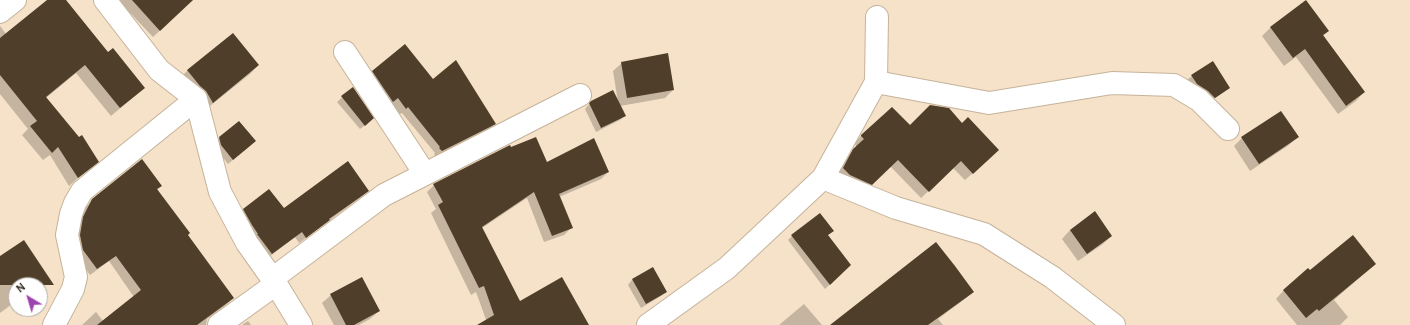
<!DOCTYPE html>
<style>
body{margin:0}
#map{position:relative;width:1410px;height:325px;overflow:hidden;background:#f5e2c8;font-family:Overpass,sans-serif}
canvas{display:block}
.north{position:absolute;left:8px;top:277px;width:40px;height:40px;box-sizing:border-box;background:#fff;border:1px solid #b0ada9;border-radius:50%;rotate:322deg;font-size:11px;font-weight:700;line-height:16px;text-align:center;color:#393228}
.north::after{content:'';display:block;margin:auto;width:14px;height:18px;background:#9d43af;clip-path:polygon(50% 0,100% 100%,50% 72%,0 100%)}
</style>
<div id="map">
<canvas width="1410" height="325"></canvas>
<div class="north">N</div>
</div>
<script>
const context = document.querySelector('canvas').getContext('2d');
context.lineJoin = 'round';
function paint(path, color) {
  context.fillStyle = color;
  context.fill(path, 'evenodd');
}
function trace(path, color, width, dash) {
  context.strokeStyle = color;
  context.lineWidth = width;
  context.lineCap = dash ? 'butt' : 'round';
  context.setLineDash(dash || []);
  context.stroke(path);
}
paint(new Path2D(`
 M48,0H66L108,54L144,88L111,116L76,73L46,98L97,161L69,186L50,155L43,160L22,135L28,129L0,94V26L6,34Z
 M118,0H193L153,37Z
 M1305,1L1328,31L1323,36L1364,92L1356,101L1338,114L1296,57L1284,66L1262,36L1270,28Z
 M233,34L258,65L250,74L205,110L179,79L187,71Z
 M622,63L673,90L665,98L620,106L625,115L620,120L596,132L585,109L591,102H618L613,71Z
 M373,71L433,80L495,123L489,130L436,157L434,154L435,153L402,113L400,114L367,77Z
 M1192,76L1229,88L1210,102L1187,80Z
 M352,88L368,123L360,129L337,102Z
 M910,126L990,158L965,180L953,168L921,198L890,166L864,192L836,176L846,158L857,147L854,143L862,135Z
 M1297,137L1289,145L1250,171L1234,146L1242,138Z
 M219,138L250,146L228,164L217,150L215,143Z
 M511,148L546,164L608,172L601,179L559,197L571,228L564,235L544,242L527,198L482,228L519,302L588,325H488L476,292L471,295L431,213L436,209L427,192L434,185Z
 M161,186L157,190L187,235L233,298L226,305L207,319L206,325H82L96,312L103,321L134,297L109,261L90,275L77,257L73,242L80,216L85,208L92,201Z
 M367,191L361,197L299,243L295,237L265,260L237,216L244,209L283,210Z
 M1094,213L1111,236L1103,244L1078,261L1062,239L1070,230Z
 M833,230L827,236L850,265L825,289L788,240L792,236Z
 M0,257L40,285H16V301L0,313Z
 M1375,264L1334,300L1348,317L1340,325H1297L1276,299L1284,290L1310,272Z
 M652,269L666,292L661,296L641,308L628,285L632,280Z
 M972,292L966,298L938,319L943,325H832Z
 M331,295L379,311L370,319L359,325H334L322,303Z
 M804,304L822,325H779Z
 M248,321L251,325H242Z`), '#0003');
paint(new Path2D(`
 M47,0H66L108,52L113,48L145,88L120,108L85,65L46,97L79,137L82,135L99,162L78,178L58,147L52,153L30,126L37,121L0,75V38Z
 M132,0H193L160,31Z
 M1306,0L1329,31L1323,35L1365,92L1346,106L1305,49L1293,58L1270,27Z
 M233,33L259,65L213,103L206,91L200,86L187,70Z
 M405,44L433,79L456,60L496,124L442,151L439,148L440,147L408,107L406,109L398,98L393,102L372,71Z
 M668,53L674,90L627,98L621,62Z
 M1213,61L1230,88L1215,98L1208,91L1197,84L1191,75Z
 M353,87L374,118L365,126L341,96Z
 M613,90L626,116L601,128L589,103L591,101Z
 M930,105L949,108L962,123L968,117L999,150L973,174L961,161L929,192L898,160L872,185L850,175L843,168L853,149L864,139L861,136V135L892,107L910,125Z
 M1281,111L1299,137L1259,164L1241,137Z
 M239,121L256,141L233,160L221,145L219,137Z
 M536,137L547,162L594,138L609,172L559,194L573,228L552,236L534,192L482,227L520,301L562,277L589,325H477L494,315L484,286L479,288L438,205L443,202L433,184L510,145L511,147Z
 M142,159L162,186L157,189L190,233L188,235L234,298L197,325H97L141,290L116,256L97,269L83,250L80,235L83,217L92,199Z
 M348,161L369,191L329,219L330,220L306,238L302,232L272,254L257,234H258L252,225L243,209L269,189L284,208Z
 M1095,211L1112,236L1087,254L1070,230Z
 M820,213L834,231L828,235L851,265L830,285L791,235Z
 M1353,235L1376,264L1319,311L1317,309L1306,318L1283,290L1308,268L1310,270Z
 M24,240L54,285H0V256Z
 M936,242L955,266L974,292L928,325H830Z
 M653,267L667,292L646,304L632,279Z
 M362,277L380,311L354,325H346L330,294Z`), '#4f3f2a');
const street = new Path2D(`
 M105,0L159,70L196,99L220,192L247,243L276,284L219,325
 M0,12L15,0
 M345,52L425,174
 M876,82L989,103L1112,83L1174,85L1199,100L1228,129
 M823,178L896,208L984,234L1052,277L1114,325
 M272,279L384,195L580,95
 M276,284L301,325
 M54,325L73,289L76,277L67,235L71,214L75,203L82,191L196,99
 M648,325L727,268L823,178L876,82L877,17`);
trace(street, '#c6b39b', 24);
trace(street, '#fff', 22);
</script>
